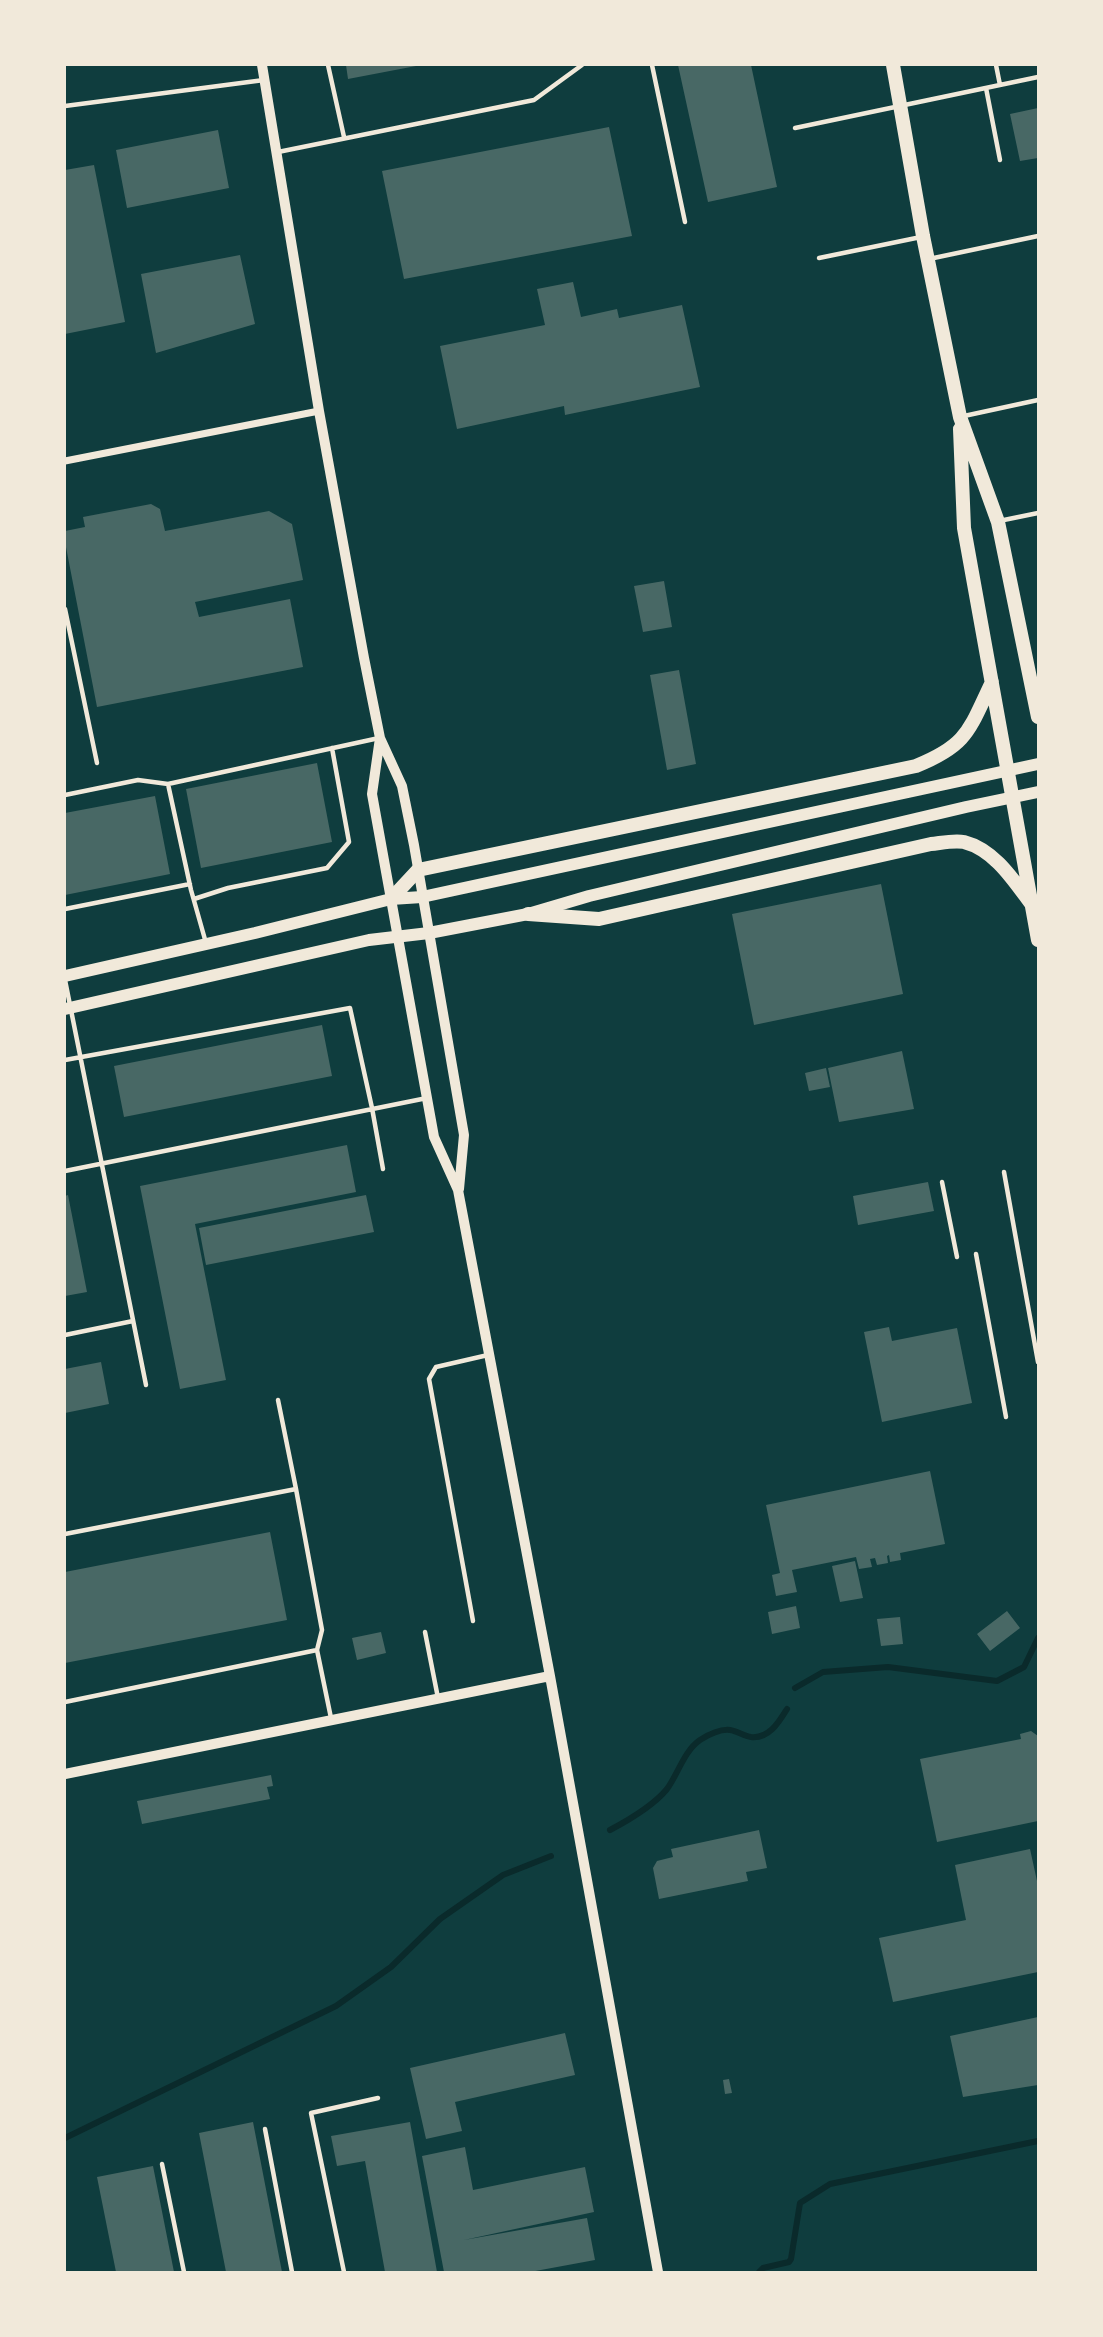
<!DOCTYPE html>
<style>
body{margin:0}
#map{position:relative;width:1103px;height:2337px;overflow:hidden;background:#0f3d3e;font-family:Cabin,sans-serif}
canvas{display:block}
.frame{position:absolute;inset:0;border:66px solid #f1e9da;pointer-events:none}
</style>
<div id="map">
<canvas width="1103" height="2337"></canvas>
<div class="frame"></div>
</div>
<script>
const context = document.querySelector('canvas').getContext('2d');
context.lineJoin = 'round';
function trace(path, color, width, dash) {
  context.strokeStyle = color;
  context.lineWidth = width;
  context.lineCap = dash ? 'butt' : 'round';
  context.setLineDash(dash || []);
  context.stroke(path);
}
function paint(path, color) {
  context.fillStyle = color;
  context.fill(path, 'evenodd');
}
trace(new Path2D(`
 M795,1688L823,1672L888,1667L997,1681L1024,1667L1038,1638
 M610,1830C627,1821 654,1805 667,1789C678,1774 684,1751 700,1740C708,1735 721,1729 730,1730C737,1731 744,1736 751,1737C769,1739 779,1722 787,1709
 M65,2138L336,2006L391,1967L440,1919L503,1875L551,1856
 M759,2272L763,2268L789,2262L791,2259L800,2203L830,2184L1038,2141`), '#0a2a2b', 6);
paint(new Path2D(`
 M346,65H416V66L348,79Z
 M678,65H751L777,187L708,202Z
 M1038,108V158L1020,161L1010,114Z
 M609,127L632,236L404,279L382,171Z
 M218,130L229,188L127,208L116,150Z
 M94,165L125,322L65,334V170Z
 M240,255L255,324L156,353L141,274Z
 M573,282L581,317L617,309L619,318L682,305L700,387L565,415L564,406L457,429L440,346L545,325L537,289Z
 M151,504L160,509L165,531L269,511L292,524L303,580L195,602L199,617L290,599L303,667L97,707L65,542V531L85,527L83,517Z
 M664,581L672,627L643,632L634,586Z
 M679,670L696,764L667,770L650,675Z
 M317,763L332,842L201,868L186,789Z
 M155,796L170,874L65,895V813Z
 M881,884L903,994L754,1025L732,914Z
 M322,1025L332,1076L124,1117L114,1066Z
 M902,1051L914,1109L839,1122L828,1068Z
 M826,1068L830,1087L809,1091L805,1073Z
 M347,1145L356,1192L195,1224L226,1380L180,1389L140,1186Z
 M928,1182L934,1211L858,1225L853,1196Z
 M68,1195L87,1292L65,1296V1196Z
 M366,1195L374,1232L206,1265L199,1228Z
 M889,1327L892,1341L957,1328L972,1403L882,1422L864,1332Z
 M101,1362L109,1404L65,1413V1369Z
 M930,1471L945,1544L900,1553L901,1560L890,1562L889,1555L887,1556L888,1563L877,1565L875,1558L870,1559L872,1567L859,1569L856,1557L792,1570L797,1592L776,1596L772,1575L780,1573L766,1505Z
 M270,1532L287,1620L65,1663V1572Z
 M855,1561L863,1598L840,1602L832,1566Z
 M796,1606L800,1628L772,1634L768,1612Z
 M1007,1611L1020,1628L990,1651L977,1634Z
 M900,1617L903,1644L881,1646L877,1619Z
 M381,1632L386,1653L357,1660L352,1638Z
 M1031,1731L1038,1736V1821L937,1842L920,1759L1021,1739L1020,1734Z
 M271,1775L273,1786L267,1787L270,1799L142,1824L137,1801Z
 M759,1830L767,1868L746,1872L748,1881L659,1899L653,1868L657,1861L673,1857L671,1849Z
 M1030,1849L1037,1881H1038V1972L893,2002L879,1938L966,1920L955,1865Z
 M1038,2017V2085L963,2097L950,2036Z
 M565,2033L575,2075L455,2102L462,2131L426,2139L410,2068Z
 M729,2079L732,2093L725,2094L723,2080Z
 M253,2122L282,2272H226L199,2133Z
 M410,2122L437,2272H385L365,2161L337,2166L331,2136Z
 M465,2147L473,2190L585,2167L594,2212L464,2240L587,2218L595,2260L530,2272H444L422,2156Z
 M153,2166L174,2272H116L97,2177Z`), '#486865');
trace(new Path2D(`
 M328,65L344,137
 M652,65L685,222
 M996,65L1000,85
 M986,88L1000,160
 M65,106L264,80
 M795,128L1038,77
 M278,152L534,100L582,65
 M819,258L921,237
 M929,259L1038,236
 M964,416L1038,400
 M999,521L1038,513
 M65,609L97,763
 M168,784L191,890L206,943
 M65,795L138,780L168,784L379,738
 M194,899L228,888L327,868L349,842L332,748
 M65,909L190,884
 M65,980L146,1385
 M65,1060L350,1008L372,1108L383,1169
 M65,1171L427,1098
 M1004,1172L1038,1362
 M942,1182L957,1257
 M976,1254L1006,1417
 M65,1335L133,1321
 M296,1489L322,1630L317,1650L331,1718
 M65,1534L296,1489L278,1400
 M473,1621L429,1379L436,1367L488,1355
 M425,1632L438,1698
 M65,1702L317,1650
 M265,2129L292,2272
 M162,2164L184,2272
 M344,2272L311,2113L378,2098`), '#f1e9da', 4.5);
trace(new Path2D(`
 M65,461L319,411`), '#f1e9da', 7);
trace(new Path2D(`
 M262,65L319,411L364,658L380,738L402,786L414,845L464,1135L459,1189
 M380,738L372,794L434,1137L458,1190L550,1676L658,2272
 M65,1774L550,1676`), '#f1e9da', 10);
trace(new Path2D(`
 M65,976L255,933L391,899L422,897L1038,764
 M65,1009L369,940L429,933L528,914L589,896L966,807L1038,792`), '#f1e9da', 12);
trace(new Path2D(`
 M893,65L923,236L960,417L998,522L1038,717
 M960,429L964,528L1038,940
 M391,899L418,870L916,766C968,745 969,730 992,682
 M528,914L599,919L931,844C941,843 954,840 964,842C995,850 1014,881 1032,905`), '#f1e9da', 14);
</script>
